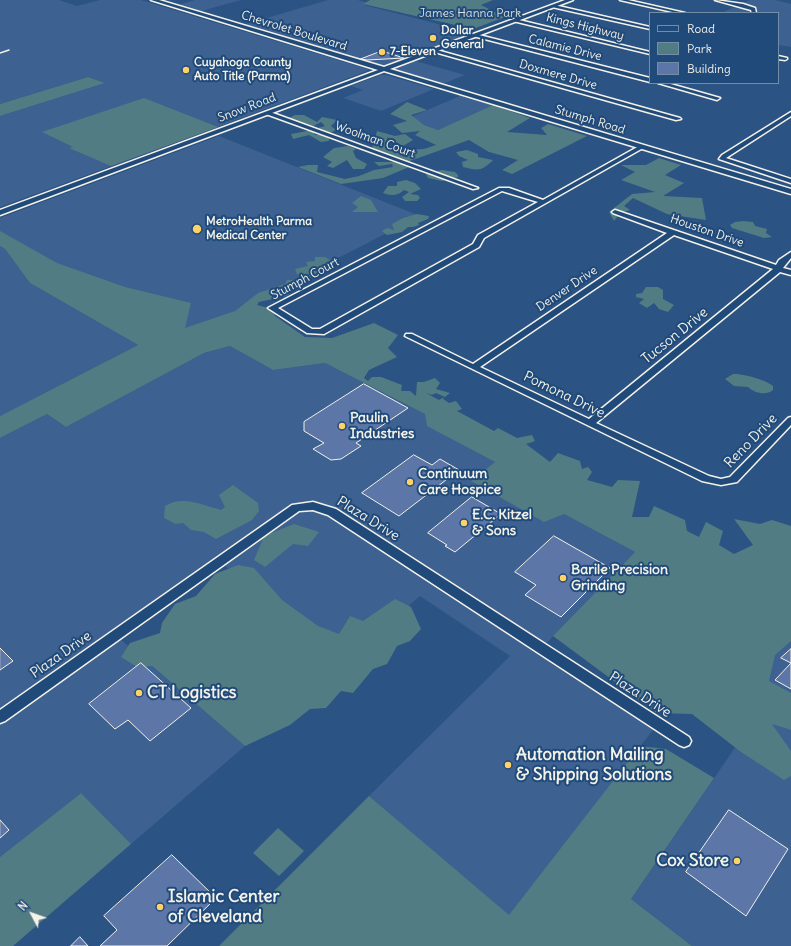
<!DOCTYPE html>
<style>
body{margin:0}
#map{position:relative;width:791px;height:946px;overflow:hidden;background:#2b5383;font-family:Delius,sans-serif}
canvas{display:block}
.legend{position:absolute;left:649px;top:12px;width:130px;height:72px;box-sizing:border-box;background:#1f4a7a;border:1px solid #748da6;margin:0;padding:5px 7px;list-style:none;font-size:12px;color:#f4f1e8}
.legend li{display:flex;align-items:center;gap:8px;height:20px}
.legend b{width:20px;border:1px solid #748da6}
.north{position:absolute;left:12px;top:894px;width:40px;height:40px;-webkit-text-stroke:3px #1f4a7a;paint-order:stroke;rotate:311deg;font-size:11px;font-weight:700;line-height:16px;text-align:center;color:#f4f1e8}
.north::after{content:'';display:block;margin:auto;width:14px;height:18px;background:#f4f1e8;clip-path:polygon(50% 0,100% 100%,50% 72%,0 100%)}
</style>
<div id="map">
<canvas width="791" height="946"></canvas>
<ul class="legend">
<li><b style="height:5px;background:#1f4a7a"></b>Road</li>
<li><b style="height:11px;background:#527c83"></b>Park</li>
<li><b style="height:11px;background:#5b76a7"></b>Building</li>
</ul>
<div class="north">N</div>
</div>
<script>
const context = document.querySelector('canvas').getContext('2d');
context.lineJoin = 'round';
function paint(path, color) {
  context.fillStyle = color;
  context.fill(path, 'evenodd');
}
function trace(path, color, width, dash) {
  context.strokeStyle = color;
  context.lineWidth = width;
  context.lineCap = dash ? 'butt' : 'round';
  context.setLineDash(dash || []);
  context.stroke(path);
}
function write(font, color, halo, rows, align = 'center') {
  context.font = font + ' Delius,sans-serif';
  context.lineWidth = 4;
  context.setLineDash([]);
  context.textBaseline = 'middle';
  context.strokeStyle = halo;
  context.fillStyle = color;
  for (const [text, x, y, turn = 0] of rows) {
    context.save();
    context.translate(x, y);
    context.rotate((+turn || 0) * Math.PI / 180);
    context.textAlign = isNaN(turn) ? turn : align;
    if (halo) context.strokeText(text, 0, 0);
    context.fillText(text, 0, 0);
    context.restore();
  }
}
paint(new Path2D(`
 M0,0H59L77,6L100,0H141L368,69L367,71L218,127L0,207V116L105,83L88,77L0,104Z
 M195,0H241L198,12L177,5Z
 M328,0H358L368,3L364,5L473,33L380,68L243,25Z
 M750,0H775L791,4V47L778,45V13H721Z
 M412,60L465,75L440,85L387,70Z
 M380,75H386L434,89L381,111L343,98L363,90L351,86Z
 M460,96L493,105L438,130L406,119Z
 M219,136L420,216L175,342L0,239V218Z
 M0,246L5,249L30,283L138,345L0,416Z
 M230,346L273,370L325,363L425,414L428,426L495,462L472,481L564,514L635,552L539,651L656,726L509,916L369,796L510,656L420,596L350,656L225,566L120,639L245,746L131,844L81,793L0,857V438L47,414L66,427L204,353Z
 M791,538V946H692L631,899L756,717Z`), '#3d6190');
paint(new Path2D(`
 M370,0H493L481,5L505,17L473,29L363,4Z
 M88,77L105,83L0,116V104Z
 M144,98L218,127L111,166L69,148L73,147L42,132Z
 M407,102L427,110L411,115L424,125L438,130L493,105L530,118L507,132L547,135L541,128L548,124L587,136L512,174L502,170L518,160L489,152L469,140L407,162L372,149L377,131L395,136L405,134L413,140L403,146L387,137L389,151L424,149L436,145L415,135L420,131L402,133L393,125L407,121L390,114Z
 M295,115H304L317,122L322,117L337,120L331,126L336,130L330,133L318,128L325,126L321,122L313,126L289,118Z
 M312,130L315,135H328L329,141L321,142L309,135L293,139L291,134Z
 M348,146L356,149L353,151L356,158L367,164L364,169H353L347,160L333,168L327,166L332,162L323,157L334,148Z
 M467,150L478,154V157L493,160C482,171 479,171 463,167L462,162L468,160L459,156L456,152Z
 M659,158L681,165L665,175L684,183L663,196L702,198L706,220L667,214L633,198L624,206L630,210L620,213L614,221L609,212L632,194L655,192L621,180L635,172L621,165H646Z
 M374,162H403L409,167L383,178L341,184L298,167L308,165H318L317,172L345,179L359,176L374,170L393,167L392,164L379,166Z
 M442,170L455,172L458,175V177L442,181L428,178L426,174L433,172L439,174L437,171Z
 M406,180L415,183L421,189L410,194L418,195L420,198L417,201H405L402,197L409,192L404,190C398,196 391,196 383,193L388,186H397V182Z
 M361,196L371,200L378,212H352L358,207L352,203Z
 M417,214L429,216L428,219L418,223L419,225L413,227H408L402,232L387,235L382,231L387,228L394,230L392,224L403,218Z
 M743,221L753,222L755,226L767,229L766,233L772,237L764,238L732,228L730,225L735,222Z
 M0,231L57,263L125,287L191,303L185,328L235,311L258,293L285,284L287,280H297L304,277L297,274L295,269L308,266L306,262L315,261V257H325L330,260L315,277L300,281L299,287L286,296L259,302L257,305L272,309L275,316L305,337L332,338L374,323L398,335L388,348L397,357L369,370L364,378L368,381L372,377H381L402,385L401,391H410L416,396L417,382H424L435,378L440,383L436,389L450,393L445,397L436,393L432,395L426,393L439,400L444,397L443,399L449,403L456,401L462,409L457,411L494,431L498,428L517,438L532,435L535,441L526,444L550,462L558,453L580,461L582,469L588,467L592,472L587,480L612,487L618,480L640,481L632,517H649L654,506L685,520L687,531L699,537L706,522L723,531L719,545L734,554L753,545L734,519L760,524L772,520L791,526V641L775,655L769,681L791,693V730L772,724L791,751V776L784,780L741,752L692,714L657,713L553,636L635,552L564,514L544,522L471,481L495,462L427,426L425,414L325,363L273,370L230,346L204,353L66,427L47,414L0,438V416L138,345L30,283L5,249L0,246Z
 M646,287H658L663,290V299L674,305L668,312L659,309L654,303L647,308L639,303L644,299L636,297V294L642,293Z
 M733,374C741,373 767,380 773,386V390C766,396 754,393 748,387L734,386L725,379Z
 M233,485L258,503L259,511L252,520L216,539L204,532L191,530L183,523L176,524L164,518L165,506C183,495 202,505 221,510L225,507L219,495Z
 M294,524L319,532L308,546L293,544L265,567L254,560L264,536Z
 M238,565L254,568L282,600L318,626L339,634L350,616L363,621L395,599L411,607L421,629L410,641L397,646L387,664L373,669L353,693L341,691L326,708L310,709L290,725L245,746L152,666L137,667L121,657L130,643L160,633L162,623L175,604L196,596L215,574Z
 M640,746L666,749L714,778L631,899L692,946H219L369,796L509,915Z
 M81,793L131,844L13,946H0V857Z
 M278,828L304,851L279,876L253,853Z`), '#527c83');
const building = new Path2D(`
 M382,51L404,58L367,60L361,59Z
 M364,384L408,408L356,443L361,446L341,459L331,460L313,449L324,443L304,431V422Z
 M414,455L432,465L440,459L459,470L399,516L362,493Z
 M472,497L501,514L455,552L445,546L447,545L428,533Z
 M554,536L610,568L561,617L525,595L536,585L515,572Z
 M0,648L13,661L0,670Z
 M791,649V689L775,680L791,663L781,658Z
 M141,663L191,708L150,741L128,720L115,729L89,704Z
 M729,810L788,849L746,916L686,872Z
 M0,820L9,830L0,838Z
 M172,855L216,898L167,946H100L117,930L104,916Z
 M80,937L88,946H71Z`);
paint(building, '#5b76a7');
trace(building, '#f4f1e8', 1);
const minor = new Path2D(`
 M620,0H628L685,13H677Z
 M715,0L743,4L755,8L756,13H752L751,10Z
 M554,5L650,27V29L552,7Z
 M515,19L650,52V54L513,21Z
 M475,34L650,78V82L473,36Z
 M433,49L680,118L681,119L676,120L431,51Z
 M778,56L787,58V59L785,60L778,59Z
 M658,83H667L720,98L717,100Z
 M266,112H270L478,188L473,189L266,114Z
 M791,112V116L726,158L791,179V183L719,159L722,155Z
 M641,145L643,146V148L484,238L479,247L324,334L307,333L268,308L499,188H509L543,200ZM502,191L538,202L478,235L473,244L320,329H312L278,308Z
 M615,210L776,265L779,260L791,252V258L783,268L791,270V275L780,272L596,423L709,476L721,479L730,477L788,418L791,417V425L737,482L721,485L702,481L405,336L406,334H412L473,364L667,233L613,213L612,212ZM674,235L773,269L589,419L480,367Z
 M313,502L336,509L689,737L691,741L689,745L684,747L679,745L328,515L313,510L299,511L5,721L0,723V710L292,505Z`);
const major = new Path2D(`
 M151,0H159L384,67L565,0H573L390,69L791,189V194L384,71L0,215V210L378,70Z`);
trace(minor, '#f4f1e8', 3);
trace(major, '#f4f1e8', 3);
paint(minor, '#1f4a7a');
paint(major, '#1f4a7a');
trace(new Path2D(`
 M0,53L9,50`), '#f4f1e8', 1.5);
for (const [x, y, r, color] of [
 [433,38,4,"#ffd166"],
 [382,52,4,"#ffd166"],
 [186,70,4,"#ffd166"],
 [197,229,5,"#ffd166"],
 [342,426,4,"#ffd166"],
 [410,482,4,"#ffd166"],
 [464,523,4,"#ffd166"],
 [563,578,4,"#ffd166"],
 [139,693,4,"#ffd166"],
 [508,765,4,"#ffd166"],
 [737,861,4,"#ffd166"],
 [160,907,4,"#ffd166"]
]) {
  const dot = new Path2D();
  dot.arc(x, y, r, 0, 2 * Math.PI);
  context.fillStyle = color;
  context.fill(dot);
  trace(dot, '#1f4a7a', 1.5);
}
write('12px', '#dcdfd9', '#1f4a7a', [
 ["James Hanna Park",470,14]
]);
write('12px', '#f4f1e8', '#1f4a7a', [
 ["Kings Highway",585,27,14],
 ["Chevrolet Boulevard",294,31,17],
 ["Calamie Drive",565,48,14],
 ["Doxmere Drive",558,75,16],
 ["Snow Road",247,108,-21],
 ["Stumph Road",590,120,17],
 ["Woolman Court",375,140,20],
 ["Houston Drive",707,231,19],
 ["Stumph Court",305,279,-28],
 ["Denver Drive",567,289,-34]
]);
write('bold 12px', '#f4f1e8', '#1f4a7a', [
 ["Dollar",441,31],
 ["General",441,45],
 ["7-Eleven",390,52],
 ["Cuyahoga County",194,63],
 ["Auto Title (Parma)",194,77],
 ["MetroHealth Parma",206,222],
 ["Medical Center",206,236]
], 'left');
write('14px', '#f4f1e8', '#1f4a7a', [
 ["Tucson Drive",675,336,-39],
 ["Pomona Drive",564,395,26],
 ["Reno Drive",751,441,-46],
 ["Plaza Drive",368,519,32],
 ["Plaza Drive",61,655,-35],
 ["Plaza Drive",640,695,33]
]);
write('bold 14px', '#f4f1e8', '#1f4a7a', [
 ["Paulin",350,418],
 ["Industries",350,434],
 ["Continuum",418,474],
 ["Care Hospice",418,490],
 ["E.C. Kitzel",472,515],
 ["& Sons",472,531],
 ["Barile Precision",571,570],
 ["Grinding",571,586]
], 'left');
write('bold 17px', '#f4f1e8', '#1f4a7a', [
 ["CT Logistics",147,693],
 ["Automation Mailing",516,755],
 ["& Shipping Solutions",516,775],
 ["Cox Store",729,861,"right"],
 ["Islamic Center",168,897],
 ["of Cleveland",168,917]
], 'left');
</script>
